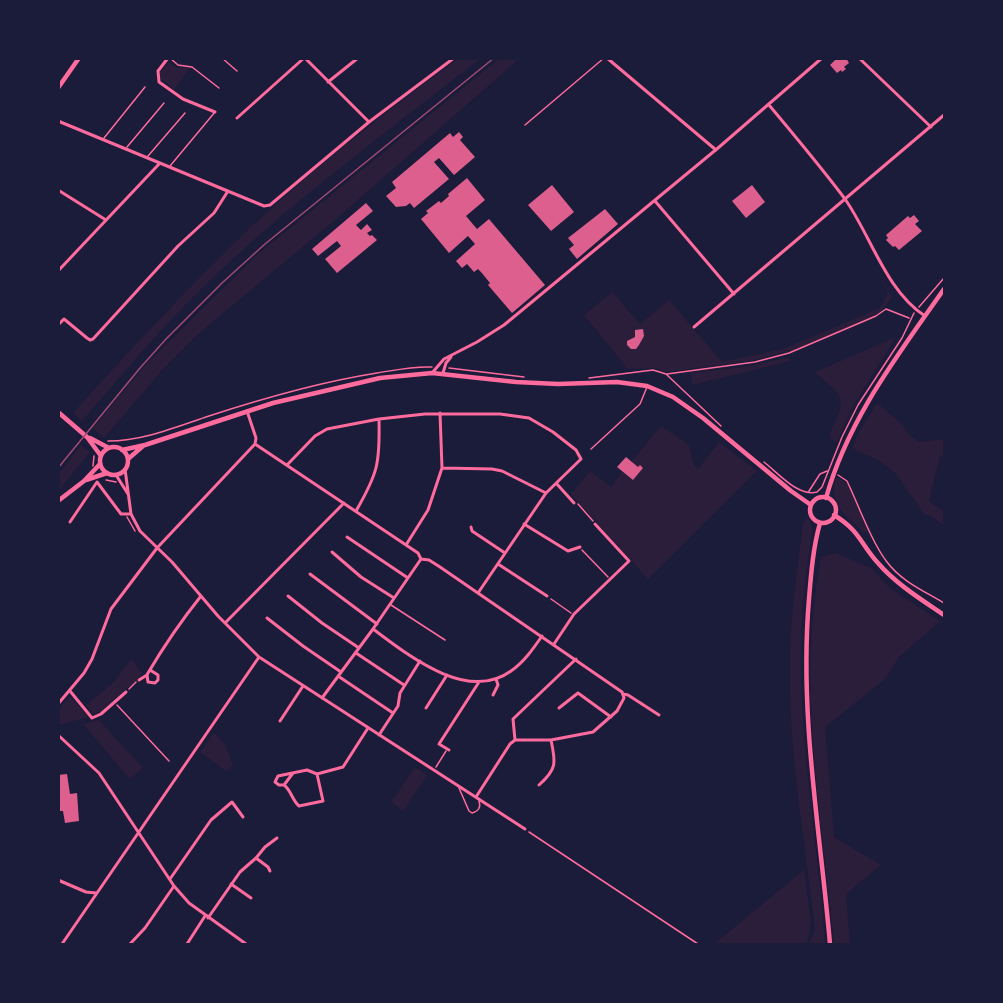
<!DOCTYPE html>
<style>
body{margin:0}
#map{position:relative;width:1003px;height:1003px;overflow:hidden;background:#1b1b3a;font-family:Karla,sans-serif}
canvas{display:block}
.frame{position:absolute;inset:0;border:60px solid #1b1b3a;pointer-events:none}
</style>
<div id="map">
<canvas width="1003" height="1003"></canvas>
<div class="frame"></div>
</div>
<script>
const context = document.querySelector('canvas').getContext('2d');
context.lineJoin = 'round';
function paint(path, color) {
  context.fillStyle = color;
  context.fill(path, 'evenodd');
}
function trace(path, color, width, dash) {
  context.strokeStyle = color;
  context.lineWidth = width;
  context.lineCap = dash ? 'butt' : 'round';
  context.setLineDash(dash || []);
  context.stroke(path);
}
paint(new Path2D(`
 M500,58L519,59L336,219L197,335L163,369L104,438L93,428L146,364L258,254Z
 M458,59H480C393,127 303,193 221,270C171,316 127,369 82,421L73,413C131,349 190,285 253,225C318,165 387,111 458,59Z
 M169,62L178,69L180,66L190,67L174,90L160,78V73Z
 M872,259L892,297L881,312L868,319L794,350L750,361L665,372L658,370L659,368L628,369L584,315L612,292L640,324L669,300L722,362L783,349L880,308L888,293Z
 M896,337L853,406L837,442L831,439L830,434C847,397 845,399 815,372Z
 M788,357L791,361L692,385L691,373L751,366Z
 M877,403L904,426L908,434L919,442L944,439V457L940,456L929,501L944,512V526L931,516L925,515L895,473L880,461L852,448L856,437Z
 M661,426L689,445L694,465L698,469L719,442L757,471L648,579L571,494L590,471L611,487L622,472L633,480L643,468L640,465L638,467L631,462Z
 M81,445L90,452L59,490V474Z
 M836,477L848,484L868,531L863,533C846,513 828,508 836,477Z
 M807,518L810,520L812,529C807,567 802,604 801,643C799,744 818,844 825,944H809L815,929C805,840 788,750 790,660C790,614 798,569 803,523Z
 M836,553L871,568L891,589L940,621L899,657L885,679L825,727L834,837L881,865L846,894L850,944H834C822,816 796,685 821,557Z
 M131,659L143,674L100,712L93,714L86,705L114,682Z
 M69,697L72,698L88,717L59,725V710Z
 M99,720L143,768L130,779L83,724Z
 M214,732L225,745L233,765L226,771L200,752Z
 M415,767L427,775L403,811L391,802Z
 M804,870L811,922L807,944H714Z`), '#2a1e3b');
paint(new Path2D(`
 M837,58H846L849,63L844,67L846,69L842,72L841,70L837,73L830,65Z
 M459,132L463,137L460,140L475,157L454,175L439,158L434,162L449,179L414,208L410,203L406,206L396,207L386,196L396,188L392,182L450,133L453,137Z
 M467,178L485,200L466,216L477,229L489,219L545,285L512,313L488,285L490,283L481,272L478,269L474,272L467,264L462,268L456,261L475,244L468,236L449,253L421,219L428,213L426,211L439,201L441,203L449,196L448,194Z
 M552,185L574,212L551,231L528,205Z
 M752,185L765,202L746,218L732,201Z
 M366,203L373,211L356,225L361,230L367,224L372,230L367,233L370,236L372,235L377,240L337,273L325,259L341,246L337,241L318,256L312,249Z
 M605,209L618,224L577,259L569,249L574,245L568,238Z
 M914,215L919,221L915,224L922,231L899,250L895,246L893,247L886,240L888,238L886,235L908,216L910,218Z
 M643,329L644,336L639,345L636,349H631L627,345V341L635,337V330Z
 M626,457L638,467L640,465L643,468L633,480L617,467Z
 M67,774L70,794L77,793L79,821L65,823L63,811H58V775Z`), '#dd5f8e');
trace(new Path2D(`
 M919,307L944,278
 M449,368L524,377
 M667,374L755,362L789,353L876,316L886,309L909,318
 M589,378L653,370L666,374L721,426
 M108,441C143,441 176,427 209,416C264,398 320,382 377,373C396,370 413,366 432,367
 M764,462C778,473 798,497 817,492L822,487L842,437L858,405L902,338L914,313
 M93,466L94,456
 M838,475L847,481C858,504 872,543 887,562C901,581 924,591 944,603
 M106,480L116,482
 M809,491L820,474L827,471
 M578,504L593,521
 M127,517L135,531
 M582,550L608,577
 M551,599L571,613
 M129,689L136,682
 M117,705L169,761
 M436,767L446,751
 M529,832L698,944`), '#ff6b9d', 1.5);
trace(new Path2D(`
 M170,58L178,65L192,67L219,88
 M222,58L237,71
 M525,125L604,58
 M104,138L145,87
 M127,147L164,103
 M148,156L185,113
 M170,166L215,112
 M591,449L640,404L647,387
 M391,605L445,640
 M459,788L469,811L472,813C479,811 481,807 479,801`), '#ff6b9d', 1.5);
trace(new Path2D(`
 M168,58L158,71L159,82L183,99L215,112
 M305,58L369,122
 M607,58L716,150
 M859,58L931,127
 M328,82L358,58
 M769,105C795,136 821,167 845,199C871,236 886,291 925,316
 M237,118L304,58
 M58,121L264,206L270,205L369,122L454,58
 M58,190L106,220
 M655,201L734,294
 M58,271L160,163
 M58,325L64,319L87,338L90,340L93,339L178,246L214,213L228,191
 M694,327L944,115
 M432,373L444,359L477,342L504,325L718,148L822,58
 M443,373L446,363L451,357
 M247,411L256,438L255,444
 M255,444L418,553L421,559L429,560L440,567L622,692L624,698L617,711L593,732L551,740H515L510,744L476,797
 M287,465L315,436L327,429L379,419L425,414H500L529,418L553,432L576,450L581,459L546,493L478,593
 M442,468L492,469L502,471L546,493
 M125,469L131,514L140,531L172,562L218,616L259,657L525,829
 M116,475L128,494
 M556,483L574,503
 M356,511C378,473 380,463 379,419
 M70,522L97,482L121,514H131
 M524,524L568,551L580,547
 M471,527L472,531L505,553
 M347,537L408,578
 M406,545L428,510L442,468L440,413
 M332,552L361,577L394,598
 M498,564L547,596
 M310,574L377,624
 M288,596L322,623L359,648
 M267,618L303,646L341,672
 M225,623L344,503
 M373,629C408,655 467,703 511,671C524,662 533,649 542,636
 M554,644L574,614L629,561L595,524
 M356,653L404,685
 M150,670L158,675V680L155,683L148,682L147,675L148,673C164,646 181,621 201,596
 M338,676L393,713
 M139,680L147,675
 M70,691L92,718L101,714L126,692
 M623,694L628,695L659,715
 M493,695L498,685L496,679
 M322,698L373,629L421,559
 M58,704L84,673L92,659L111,609L157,548L255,444
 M426,708L447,675
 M559,708L578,693L611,717
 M280,721L303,686
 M58,735L99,773L174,886L189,903L246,944
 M379,735L398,706L400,693L420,661
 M515,740L513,719L576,659
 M449,750L439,744L479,682
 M293,773L284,785H279L275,782L278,776L307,770L317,774L343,767L368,728
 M284,785C291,790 292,800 299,806L323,801L317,774
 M539,785C557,769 556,763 551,740
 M256,858L268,867L270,871
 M170,879L211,820L232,802L243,817
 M58,880L86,892L96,893
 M231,884L251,898
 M208,918L240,872L256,858L265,847L277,838
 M62,944L259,657
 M130,944L145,928L174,886
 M187,944L205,916`), '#ff6b9d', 3);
trace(new Path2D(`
 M58,88L79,58
 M86,480L107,473
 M58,501L84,481L100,464`), '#ff6b9d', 4.5);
trace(new Path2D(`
 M58,412L87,437L101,456
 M90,438L109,448
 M100 461a14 14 0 1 1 28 0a14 14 0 1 1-28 0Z
 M122,450L145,445L273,403L380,378L432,373L516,382L558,384L617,382L647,386L673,397L703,418L791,491L811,505
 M128,459L143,446
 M810 510a13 13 0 1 1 26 0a13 13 0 1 1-26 0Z
 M826,498C848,419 898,355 944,289
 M834,515C860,531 860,543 878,563C896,584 922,600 944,615
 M820,523C813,548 811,574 809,599C799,715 820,829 830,944`), '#ff6b9d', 4.5);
trace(new Path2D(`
 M58,468L140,368L166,339L222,283L265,244L494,58`), '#a44b75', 1.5);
</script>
